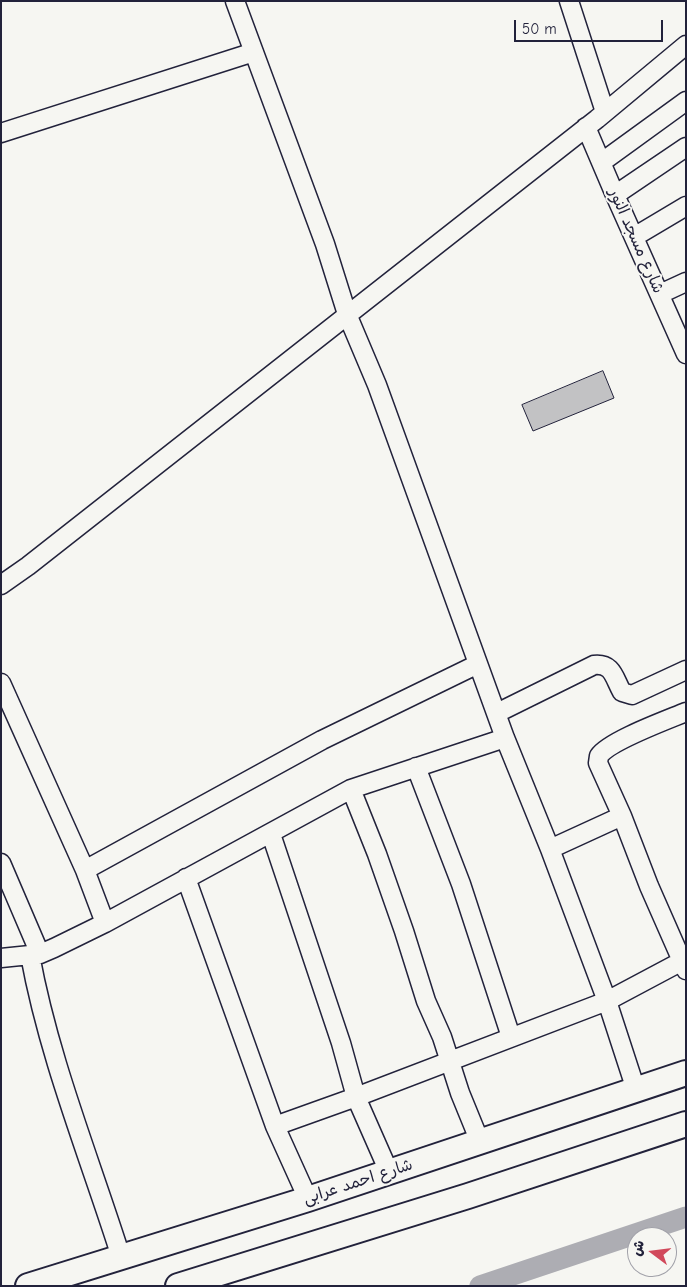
<!DOCTYPE html>
<meta charset="utf-8">
<style>
body{margin:0}
#map{position:relative;width:687px;height:1287px;overflow:hidden;background:#f6f6f2;font-family:"Comic Neue","Playpen Sans Arabic",sans-serif}
canvas{display:block}
.frame{position:absolute;inset:0;border:2px solid #22223b;pointer-events:none}
.north{position:absolute;left:627px;top:1227px;width:50px;height:50px;box-sizing:border-box;background:#f6f6f2;border:1px solid #a1a1a9;border-radius:50%;rotate:285deg;font-size:14px;font-weight:700;line-height:20px;text-align:center;color:#22223b}
.north::after{content:'';display:block;margin:auto;width:18px;height:22px;background:#d1495b;clip-path:polygon(50% 0,100% 100%,50% 72%,0 100%)}
.scale{position:absolute;left:514px;top:20px;width:149px;height:22px;box-sizing:border-box;border:2px solid #22223b;border-top:0;padding-left:6px;font-size:15px;line-height:18px;white-space:nowrap;color:#22223b;-webkit-text-stroke:4px #f6f6f2;paint-order:stroke}
</style>
<div id="map">
<canvas width="687" height="1287"></canvas>
<div class="frame"></div>
<div class="north">ش</div>
<div class="scale">50 m</div>
</div>
<script>
const context = document.querySelector('canvas').getContext('2d');
context.lineJoin = 'round';
function trace(path, color, width, dash) {
  context.strokeStyle = color;
  context.lineWidth = width;
  context.lineCap = dash ? 'butt' : 'round';
  context.setLineDash(dash || []);
  context.stroke(path);
}
function paint(path, color) {
  context.fillStyle = color;
  context.fill(path, 'evenodd');
}
function write(font, color, halo, rows, align = 'center') {
  context.font = font + ' "Comic Neue","Playpen Sans Arabic",sans-serif';
  context.lineWidth = 4;
  context.setLineDash([]);
  context.textBaseline = 'middle';
  context.strokeStyle = halo;
  context.fillStyle = color;
  for (const [text, x, y, turn = 0] of rows) {
    context.save();
    context.translate(x, y);
    context.rotate((+turn || 0) * Math.PI / 180);
    context.textAlign = isNaN(turn) ? turn : align;
    if (halo) context.strokeText(text, 0, 0);
    context.fillText(text, 0, 0);
    context.restore();
  }
}
trace(new Path2D(`
 M480,1286L686,1217`), '#adadb3', 21);
const building = new Path2D(`
 M603,371L614,398L533,431L522,405Z`);
paint(building, '#c2c2c4');
trace(building, '#22223b', 1);
const street = new Path2D(`
 M235,1L325,244L347,314L377,385L505,738L550,849L607,1001L636,1090
 M569,1L605,112
 M586,127L615,195L686,354
 M1,133L254,52
 M602,162L686,101
 M615,195L686,147
 M634,237L686,206
 M660,294L686,282
 M1,585L28,566L597,119L686,45
 M1,683L85,870L105,923
 M686,712C667,720 609,741 599,756L598,763L622,816L649,886L686,970
 M497,713L594,665C613,663 614,678 622,692L632,695L686,670
 M416,767L461,884L511,1037
 M351,789L377,854L404,931L426,1001L442,1037L460,1093L480,1142
 M271,834L341,1043L356,1097L389,1172
 M550,849L622,816
 M1,863L40,954
 M85,870L322,740L478,664
 M186,878L275,1126L308,1199
 M30,955C49,1059 89,1156 121,1257
 M1,958L40,954L54,948L105,923L351,789L505,738
 M275,1126L356,1097L607,1001L686,959`);
const secondary = new Path2D(`
 M28,1286L308,1199L686,1073
 M178,1286L468,1196L686,1124`);
trace(street, '#22223b', 21);
trace(secondary, '#22223b', 28);
trace(street, '#f6f6f2', 18);
trace(secondary, '#f6f6f2', 24);
write('16px', '#22223b', '#f6f6f2', [
 ["شارع مسجد النور",636,241,66],
 ["شارع احمد عرابى",358,1182,-18]
]);
</script>
